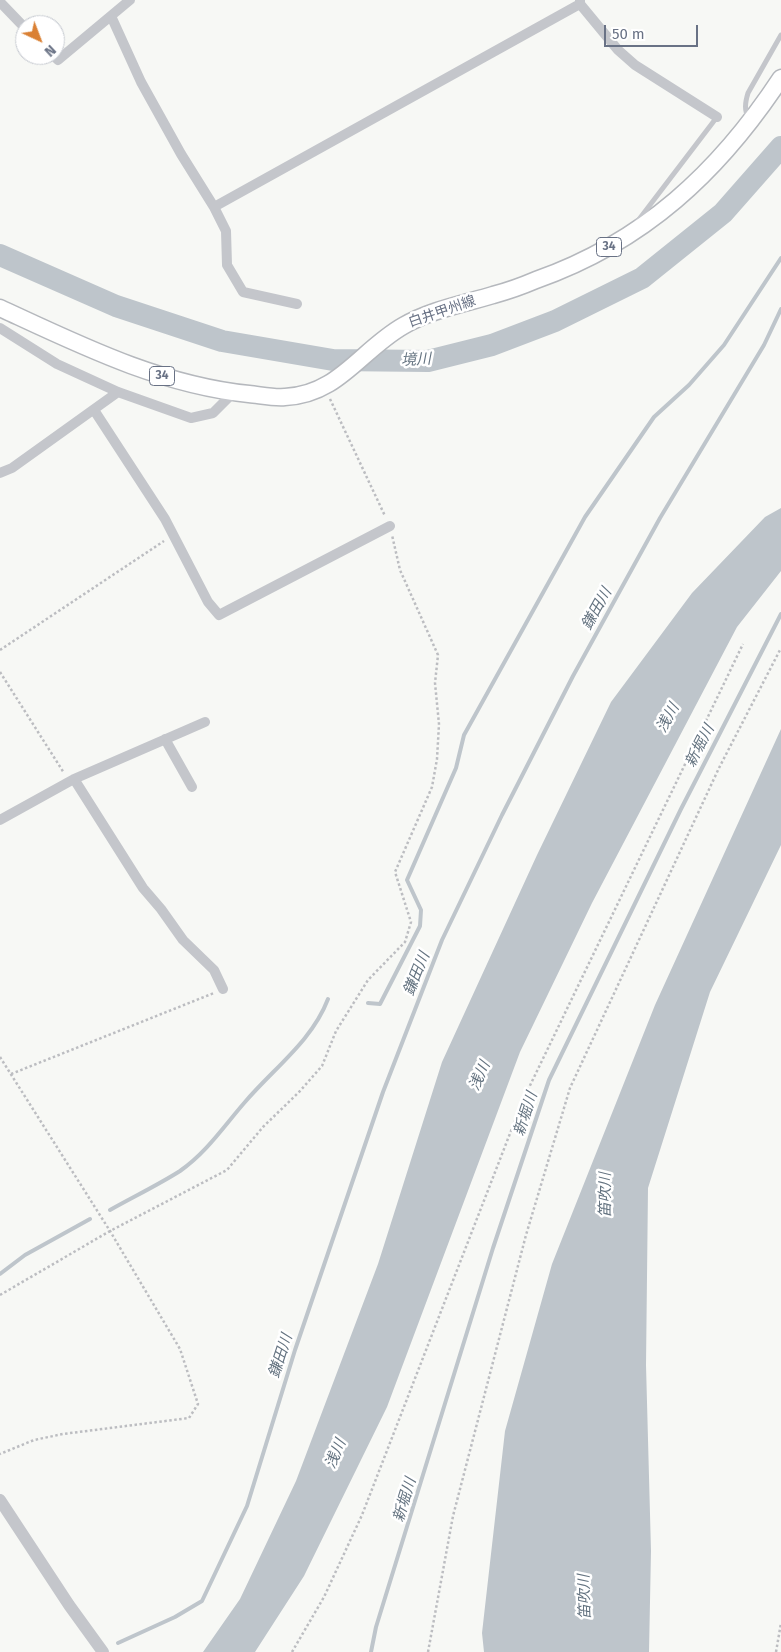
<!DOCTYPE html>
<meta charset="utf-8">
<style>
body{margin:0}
#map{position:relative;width:781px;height:1652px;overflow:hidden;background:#f7f8f5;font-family:"Fira Sans",sans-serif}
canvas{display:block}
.north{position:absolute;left:15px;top:15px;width:50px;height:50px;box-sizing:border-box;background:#fff;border:1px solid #c3c7ce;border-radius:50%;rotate:137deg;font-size:14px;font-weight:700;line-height:20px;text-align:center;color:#697285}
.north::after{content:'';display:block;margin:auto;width:18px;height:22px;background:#da8033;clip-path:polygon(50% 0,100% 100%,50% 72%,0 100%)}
.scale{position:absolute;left:604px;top:25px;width:94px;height:22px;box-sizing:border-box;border:2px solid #697285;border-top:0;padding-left:6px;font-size:15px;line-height:18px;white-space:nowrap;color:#697285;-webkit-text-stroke:4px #fff;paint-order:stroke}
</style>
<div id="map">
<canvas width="781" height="1652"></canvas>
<div class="north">N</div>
<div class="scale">50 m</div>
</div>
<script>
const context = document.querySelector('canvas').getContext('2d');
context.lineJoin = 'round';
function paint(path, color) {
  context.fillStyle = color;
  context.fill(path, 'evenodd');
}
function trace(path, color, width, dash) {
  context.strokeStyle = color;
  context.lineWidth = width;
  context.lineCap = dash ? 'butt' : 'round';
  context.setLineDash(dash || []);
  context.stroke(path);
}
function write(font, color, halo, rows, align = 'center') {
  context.font = font + ' "Fira Sans","Noto Sans JP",sans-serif';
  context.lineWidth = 5;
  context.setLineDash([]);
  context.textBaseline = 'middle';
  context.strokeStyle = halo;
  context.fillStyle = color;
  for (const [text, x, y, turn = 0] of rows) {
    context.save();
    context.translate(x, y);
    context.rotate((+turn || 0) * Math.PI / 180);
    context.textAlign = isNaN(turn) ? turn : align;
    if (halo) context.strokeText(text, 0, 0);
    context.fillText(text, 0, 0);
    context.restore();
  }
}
paint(new Path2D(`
 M781,508V571L737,627L592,903L520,1052L387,1407L304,1576L255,1652H203L240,1599L296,1481L378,1264L442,1062L537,855L611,702L692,593L765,517Z
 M781,729V845L710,992L648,1188L646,1365L651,1551L649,1652H484L482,1633L505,1431L552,1264L655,1005Z`), '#bec5cb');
trace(new Path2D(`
 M368,1003L380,1004L420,926L421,910L407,880L456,768L464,735L585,517L654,417L689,385L724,345L781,258
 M110,1210C133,1197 158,1185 180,1171C207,1152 224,1126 245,1102C274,1068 312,1041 328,999
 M0,1274L25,1255L90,1219
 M118,1643L175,1617L202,1601L247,1506L295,1350L383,1092L442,940L502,815L573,676L660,518L764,345L781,309
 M371,1652L376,1627L493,1248L549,1080L681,809L781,614`), '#bec5cb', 4);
trace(new Path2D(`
 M0,255L116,306L222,341L333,360L428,361L492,345L555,321L642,278L723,213L781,147`), '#bec5cb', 22);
const primary = new Path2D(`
 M0,308C80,345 160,385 249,394C260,395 273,398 285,397C338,395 361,350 403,326C430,310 463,304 493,295C508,291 522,286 536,280C644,242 719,172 781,78`);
trace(primary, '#b5b8bd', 19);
trace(new Path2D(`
 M330,399L385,516
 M0,650L164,541
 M0,672L64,773
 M0,1057L110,1231L180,1349L198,1404L189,1418L63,1434L34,1440L0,1454
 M11,1074L214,993
 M0,1295L110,1231L227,1170L263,1127L300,1091L322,1066L336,1031L368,980L405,942L411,922L395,872L432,787L437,759L439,724L435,683L438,655L400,570L392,535
 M292,1652L324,1597L362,1515L523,1100L743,644
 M428,1652L453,1516L526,1235L570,1088L719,768L781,648
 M776,1652L781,1623`), '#bcbdc1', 2.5, [2.5, 2.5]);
trace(new Path2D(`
 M749,119C744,110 745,103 748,93L781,35
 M637,222L717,117`), '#c4c6cb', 5);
trace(new Path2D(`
 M580,0V4L618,50L635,65L717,117
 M0,2L25,28
 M111,16L141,82L181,154L214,207L226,231L227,265L243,292L297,304
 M53,55L58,60L130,0
 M214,207L580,4
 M0,328L57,364L118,392L191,418L213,413L233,393
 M94,410L165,519L208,602L219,615L390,526
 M0,473L12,468L118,392
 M165,739L192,787
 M74,779L143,888L161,909L183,940L214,970L223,989
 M0,820L74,779L205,722`), '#c4c6cb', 10);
trace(new Path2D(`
 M0,1500L69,1605L103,1652`), '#c4c6cb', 12);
trace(primary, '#fff', 16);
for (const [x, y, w] of [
 [609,247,25],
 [162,376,25]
]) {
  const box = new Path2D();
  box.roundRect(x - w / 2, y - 9.5, w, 19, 4);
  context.fillStyle = '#fff';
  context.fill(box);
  trace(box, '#697285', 1);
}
write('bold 12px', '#697285', null, [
 ["34",609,247],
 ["34",162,376]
]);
write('14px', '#697285', '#fff', [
 ["白井甲州線",442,312,-19]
]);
write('italic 15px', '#647380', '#fff', [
 ["境川",416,360,-3],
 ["鎌田川",597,609,-61],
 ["浅川",668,718,-61],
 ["新堀川",700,746,-63],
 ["鎌田川",417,974,-68],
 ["浅川",480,1076,-66],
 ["新堀川",526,1114,-72],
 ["笛吹川",606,1195,-90],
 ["鎌田川",281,1356,-72],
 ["浅川",336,1454,-67],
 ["新堀川",405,1500,-73],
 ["笛吹川",585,1597,-92]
]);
</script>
